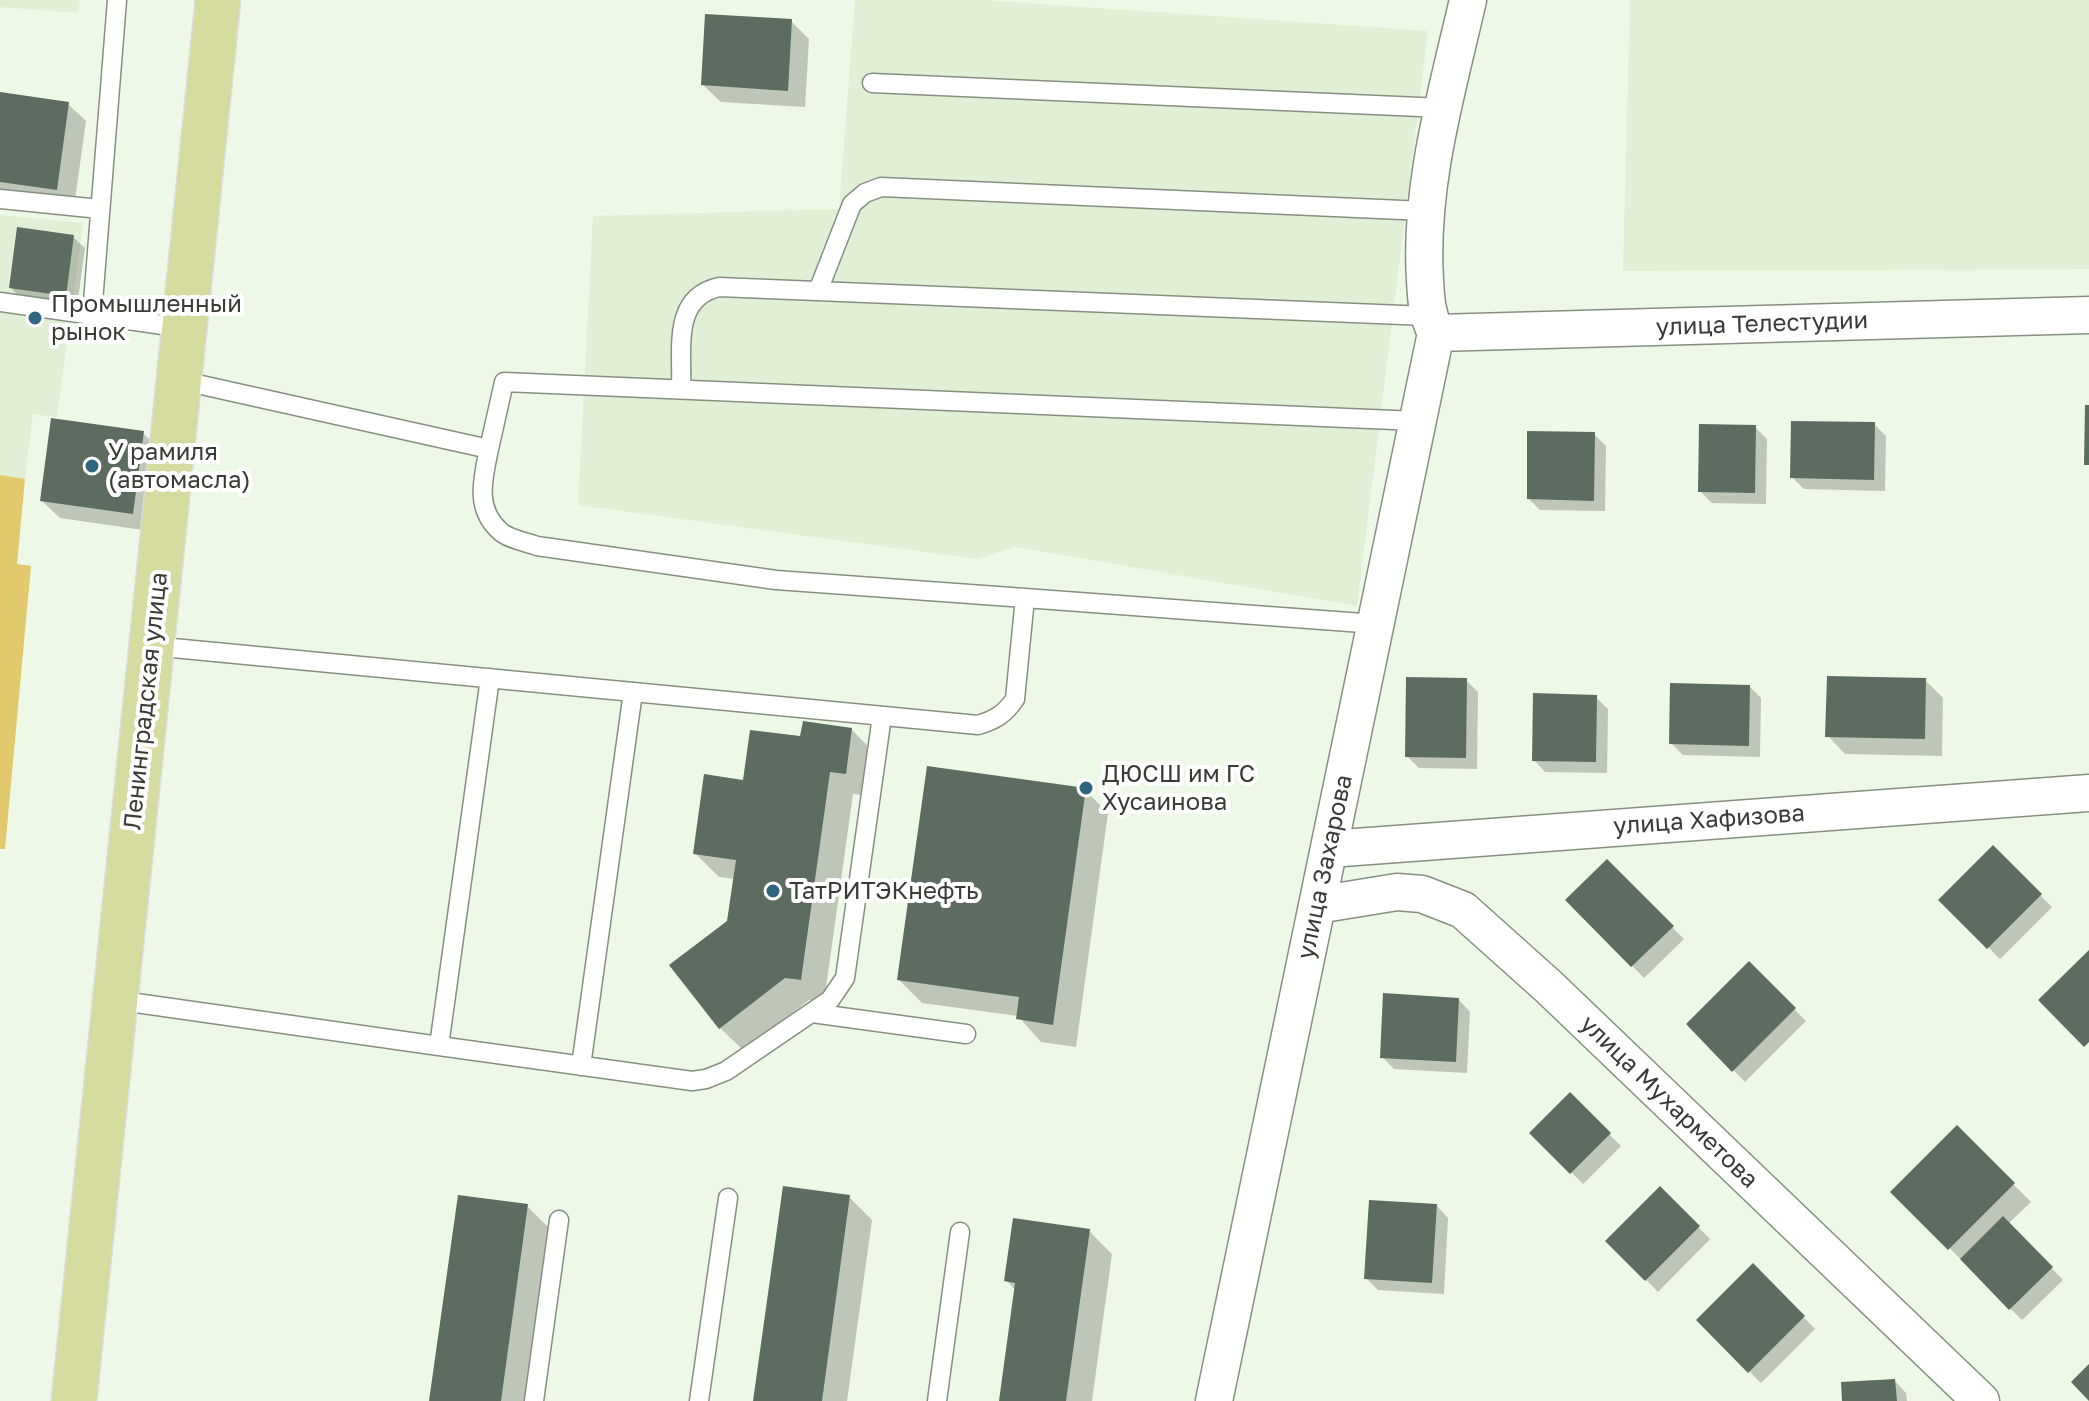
<!DOCTYPE html>
<meta charset="utf-8">
<style>
body{margin:0}
canvas{display:block;background:#edf8e6}
</style>
<canvas width="2089" height="1401"></canvas>
<script>
const context = document.querySelector('canvas').getContext('2d');
context.lineJoin = 'round';
function paint(path, color) {
  context.fillStyle = color;
  context.fill(path, 'evenodd');
}
function trace(path, color, width, dash) {
  context.strokeStyle = color;
  context.lineWidth = width;
  context.lineCap = dash ? 'butt' : 'round';
  context.setLineDash(dash || []);
  context.stroke(path);
}
function write(font, color, halo, rows, align = 'center') {
  context.font = font + ' "Golos Text",sans-serif';
  context.lineWidth = 8;
  context.setLineDash([]);
  context.textBaseline = 'middle';
  context.strokeStyle = halo;
  context.fillStyle = color;
  for (const [text, x, y, turn = 0] of rows) {
    context.save();
    context.translate(x, y);
    context.rotate((+turn || 0) * Math.PI / 180);
    context.textAlign = isNaN(turn) ? turn : align;
    if (halo) context.strokeText(text, 0, 0);
    context.fillText(text, 0, 0);
    context.restore();
  }
}
paint(new Path2D(`
 M0,0H80L78,13L0,7Z
 M855,0H983L1428,31L1357,606L1016,547L977,559L578,505L593,216L839,209Z
 M1630,0H2089V269L1623,271Z
 M0,215L83,223L57,417L33,414L25,479L0,475Z`), '#e0efd6');
paint(new Path2D(`
 M0,475L25,479L17,564L31,566L5,849H0Z`), '#e3c96d');
paint(new Path2D(`
 M791,21L809,39L805,107L721,102L703,85Z
 M0,94L68,104L86,121L74,207L0,196Z
 M73,237L85,248L77,307L23,300L11,288Z
 M1874,424L1886,436L1885,491L1804,489L1792,477Z
 M1755,427L1767,439L1766,504L1712,503L1700,491Z
 M143,433L161,451L150,531L60,518L42,501Z
 M1594,434L1606,446L1605,511L1540,510L1529,499Z
 M1466,680L1478,692L1477,769L1419,768L1407,756Z
 M1925,680L1943,698L1942,756L1845,754L1828,736Z
 M1749,686L1761,698L1760,757L1683,755L1671,743Z
 M1596,697L1608,709L1607,773L1545,772L1534,760Z
 M852,730L875,753L869,796L853,794L824,1002L809,1000L744,1051L720,1028L735,879L719,877L695,853L745,782L802,739Z
 M1085,790L1108,813L1076,1047L1041,1042L1018,1016L922,1003L899,980Z
 M1993,848L2052,907L2000,959L1941,900Z
 M1607,862L1684,939L1644,978L1568,900Z
 M1749,964L1806,1021L1745,1082L1689,1024Z
 M1459,1000L1470,1012L1467,1073L1394,1069L1382,1057Z
 M1570,1095L1621,1146L1583,1184L1532,1133Z
 M1957,1128L2031,1202L2008,1224L2063,1280L2022,1320L1893,1192Z
 M1660,1189L1710,1239L1658,1292L1608,1241Z
 M849,1197L872,1220L847,1401H755Z
 M527,1206L550,1229L526,1401H431Z
 M1437,1206L1448,1218L1444,1294L1378,1290L1366,1278Z
 M1089,1231L1112,1254L1092,1401H1001L1016,1291L1006,1280Z
 M1753,1266L1815,1329L1761,1383L1698,1320Z
 M1895,1381L1906,1393L1907,1401H1844Z`), '#0003');
paint(new Path2D(`
 M705,14L792,19L788,91L701,85Z
 M0,92L69,102L57,190L0,182Z
 M17,227L74,235L66,296L9,288Z
 M2085,405H2089V465H2084Z
 M51,418L144,431L133,514L40,501Z
 M1791,421L1875,422L1874,480L1790,478Z
 M1699,424L1756,425L1755,493L1698,492Z
 M1527,431L1595,432L1594,501L1527,499Z
 M1827,676L1926,678L1925,739L1825,737Z
 M1406,677L1467,678L1466,758L1405,757Z
 M1670,683L1750,685L1749,746L1669,744Z
 M1533,693L1597,695L1596,762L1532,761Z
 M803,721L852,728L846,774L830,772L801,980L785,978L719,1029L669,965L727,921L736,860L693,854L704,774L743,780L750,730L800,736Z
 M927,766L1086,788L1053,1025L1016,1019L1019,997L897,980Z
 M1993,845L2042,894L1987,949L1938,900Z
 M1607,859L1674,926L1631,967L1565,900Z
 M2089,950V1042L2084,1047L2038,1000Z
 M1749,961L1796,1008L1732,1072L1686,1024Z
 M1383,993L1459,998L1456,1062L1380,1058Z
 M1570,1092L1611,1133L1570,1174L1529,1133Z
 M1957,1125L2015,1183L1948,1250L1890,1192Z
 M783,1186L850,1195L822,1401H753Z
 M1660,1186L1700,1226L1645,1281L1605,1241Z
 M458,1195L528,1204L501,1401H429Z
 M1369,1200L1437,1204L1432,1283L1364,1279Z
 M2003,1216L2053,1267L2009,1310L1960,1259Z
 M1013,1218L1090,1229L1066,1401H999L1015,1283L1004,1281Z
 M1753,1263L1805,1316L1748,1373L1696,1320Z
 M2089,1364V1401L2071,1382Z
 M1895,1379L1897,1401H1842L1841,1382Z`), '#5c6c60');
const lane = new Path2D(`
 M872,83L1443,108
 M0,199L100,209
 M818,291L852,204L865,193L881,187L1425,211
 M0,302L184,328
 M92,315L117,0
 M179,380L489,449L504,382L1417,421
 M681,389C683,350 671,298 719,287L1427,316
 M489,449C483,478 474,509 501,532C509,539 526,542 537,546L776,580L1025,598
 M152,646L978,725C995,720 1005,714 1015,699L1025,598L1376,624
 M115,1000L439,1046L490,678
 M812,1013L966,1034
 M439,1046L692,1081L706,1079L726,1071L830,1000L845,978L882,716
 M581,1066L633,692
 M534,1401L559,1220
 M699,1401L728,1198
 M937,1401L960,1232`);
const street = new Path2D(`
 M1436,333L2089,315
 M1436,333C1427,315 1426,300 1425,280C1419,185 1447,92 1468,0
 M1329,849L2089,793
 M1317,905L1397,892L1422,894L1463,910L1549,987L1981,1401
 M1214,1401L1436,333`);
const primary = new Path2D(`
 M74,1401L218,0`);
trace(lane, '#879080', 21);
trace(street, '#879080', 39);
trace(primary, '#dbdcdb', 47);
trace(lane, '#fff', 18);
trace(street, '#fff', 36);
trace(primary, '#d6db9f', 44);
for (const [x, y, r, color] of [
 [35,318,8,"#2e6680"],
 [92,466,8,"#2e6680"],
 [1086,788,8,"#2e6680"],
 [773,891,8,"#2e6680"]
]) {
  const dot = new Path2D();
  dot.arc(x, y, r, 0, 2 * Math.PI);
  context.fillStyle = color;
  context.fill(dot);
  trace(dot, '#fff', 3);
}
write('24px', '#383c35', '#fff', [
 ["Промышленный",51,304],
 ["рынок",51,332],
 ["У рамиля",108,452],
 ["(автомасла)",108,480],
 ["ДЮСШ им ГС",1102,774],
 ["Хусаинова",1102,802],
 ["ТатРИТЭКнефть",789,891]
], 'left');
write('24px', '#383c35', '#fff', [
 ["улица Телестудии",1762,324,-2],
 ["Ленинградская улица",146,701,-84],
 ["улица Хафизова",1709,820,-4],
 ["улица Захарова",1325,867,-78],
 ["улица Мухарметова",1669,1102,44]
]);
</script>
